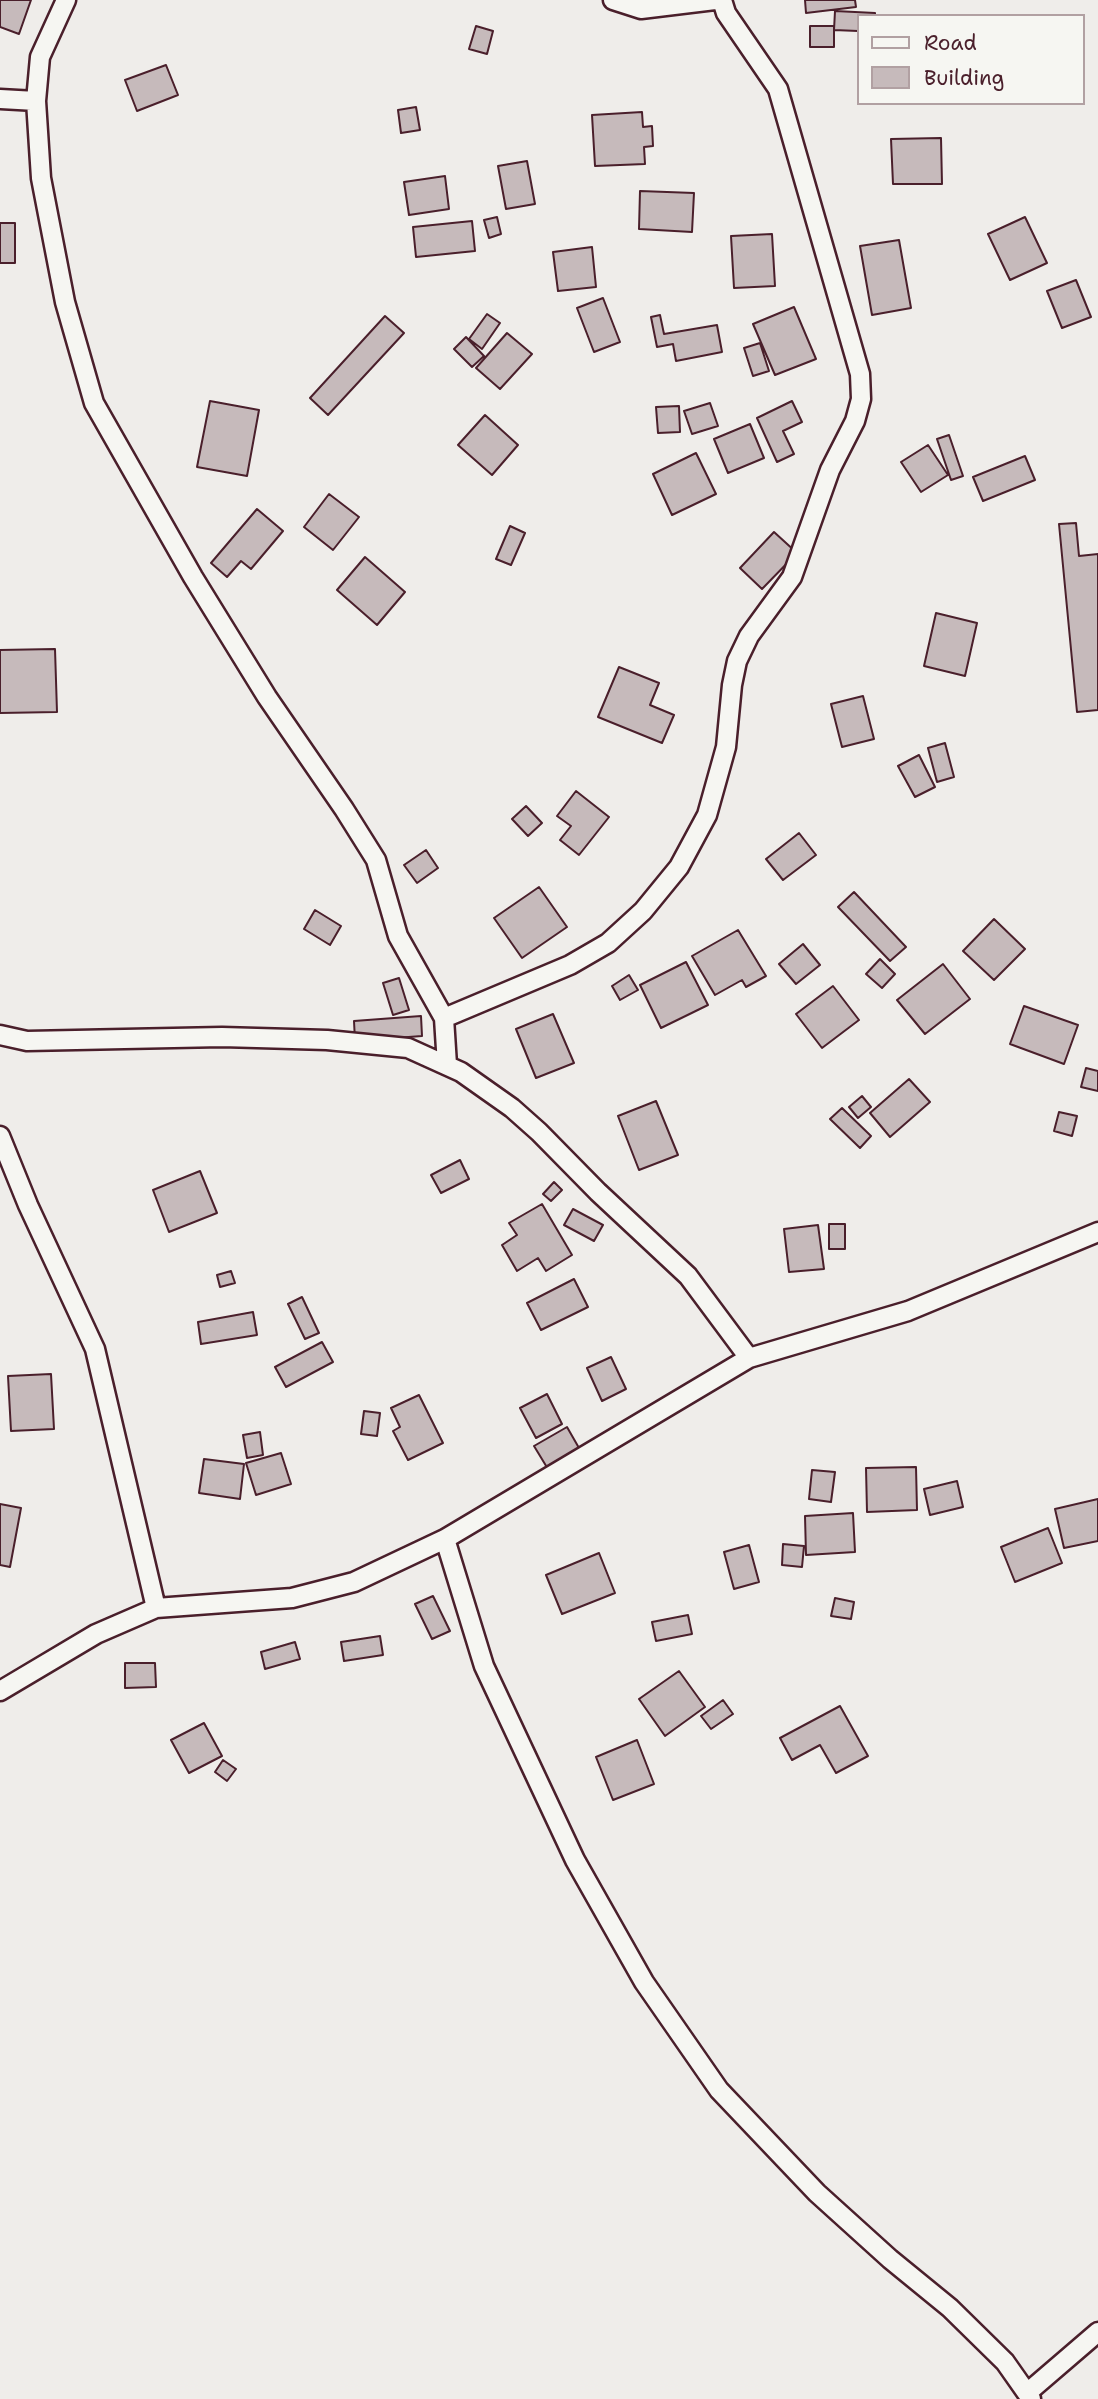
<!DOCTYPE html>
<style>
body{margin:0}
#map{position:relative;width:1098px;height:2399px;overflow:hidden;background:#efedea;font-family:"Shantell Sans",sans-serif}
canvas{display:block}
.legend{position:absolute;left:857px;top:14px;width:228px;height:91px;box-sizing:border-box;background:#f6f6f2;border:2px solid #b1a0a2;margin:0;padding:9px 12px;list-style:none;font-size:21px;color:#4a1f2b}
.legend li{display:flex;align-items:center;gap:14px;height:35px}
.legend b{width:35px;border:2px solid #b1a0a2}
</style>
<div id="map">
<canvas width="1098" height="2399"></canvas>
<ul class="legend">
<li><b style="height:9px;background:#f6f6f2"></b>Road</li>
<li><b style="height:19px;background:#c6babb"></b>Building</li>
</ul>
</div>
<script>
const context = document.querySelector('canvas').getContext('2d');
context.lineJoin = 'round';
function paint(path, color) {
  context.fillStyle = color;
  context.fill(path, 'evenodd');
}
function trace(path, color, width, dash) {
  context.strokeStyle = color;
  context.lineWidth = width;
  context.lineCap = dash ? 'butt' : 'round';
  context.setLineDash(dash || []);
  context.stroke(path);
}
const building = new Path2D(`
 M0,0H31L19,34L0,27Z
 M805,0H855L856,7L806,13Z
 M835,11L875,13V16H858V31L834,30Z
 M476,26L493,31L487,54L469,49Z
 M810,26H834V47H810Z
 M166,65L178,95L137,111L125,80Z
 M416,107L420,130L401,133L398,110Z
 M642,112L643,127L652,126L653,146L644,147L645,164L595,166L592,115Z
 M941,138L942,184H893L891,139Z
 M527,161L535,204L506,209L498,166Z
 M445,176L449,209L409,215L404,182Z
 M640,191L694,193L692,232L639,229Z
 M497,217L501,234L489,238L484,220Z
 M1025,217L1047,263L1010,280L988,234Z
 M472,221L475,251L416,257L413,227Z
 M0,223H15V263H0Z
 M772,234L775,286L734,288L731,236Z
 M899,240L911,308L872,315L860,246Z
 M592,247L596,287L558,291L553,252Z
 M1076,280L1091,317L1062,328L1047,291Z
 M603,298L620,342L594,352L577,308Z
 M794,307L816,359L775,375L753,324Z
 M487,314L500,323L482,349L469,339Z
 M660,315L664,334L717,325L722,352L676,361L673,344L657,347L651,317Z
 M385,316L404,333L328,415L310,398Z
 M507,333L532,354L500,389L476,368Z
 M466,337L484,356L472,367L454,349Z
 M760,343L769,371L753,376L744,348Z
 M210,401L259,410L247,476L197,467Z
 M792,401L802,422L783,431L794,454L777,462L757,418Z
 M710,403L718,426L692,434L684,411Z
 M679,406L680,432L658,433L656,407Z
 M485,415L518,445L492,475L458,445Z
 M750,424L764,458L728,473L714,439Z
 M949,435L963,476L951,480L937,439Z
 M928,445L948,475L921,492L901,462Z
 M696,453L716,494L672,515L653,474Z
 M1025,456L1035,480L983,501L973,477Z
 M329,494L359,517L333,550L304,527Z
 M257,509L283,531L251,569L241,561L227,577L211,563Z
 M1076,523L1079,556L1098,554V710L1077,712L1059,524Z
 M510,526L525,533L511,565L496,559Z
 M774,532L797,553L762,589L740,568Z
 M365,557L405,592L377,625L337,590Z
 M936,613L977,623L965,676L924,666Z
 M55,649L57,712L0,713V650Z
 M619,667L659,683L650,705L674,715L662,743L598,717Z
 M863,696L874,739L842,747L831,704Z
 M945,743L954,777L937,782L928,748Z
 M919,755L935,787L915,797L898,766Z
 M576,791L609,817L579,855L560,840L571,826L557,816Z
 M526,806L542,823L528,836L512,819Z
 M799,833L816,855L783,880L766,859Z
 M426,850L438,868L417,883L404,865Z
 M539,887L567,927L522,958L494,918Z
 M854,892L906,947L890,961L838,907Z
 M315,910L341,926L330,945L304,929Z
 M994,919L1025,949L994,980L963,951Z
 M738,930L766,976L746,987L742,980L715,995L692,956Z
 M803,944L820,965L796,984L779,964Z
 M880,959L895,974L882,988L866,974Z
 M686,962L708,1005L661,1028L640,985Z
 M943,964L970,999L925,1034L897,1000Z
 M629,975L638,990L620,1000L612,986Z
 M399,978L409,1010L393,1015L383,983Z
 M833,986L859,1020L822,1048L796,1014Z
 M1024,1006L1078,1025L1064,1064L1010,1044Z
 M553,1014L574,1063L536,1078L516,1029Z
 M421,1016L422,1036L355,1041L354,1021Z
 M1086,1068L1098,1071V1091L1081,1087Z
 M909,1079L930,1102L890,1137L870,1113Z
 M862,1096L871,1107L858,1118L849,1107Z
 M656,1101L678,1155L639,1170L618,1116Z
 M842,1108L871,1136L860,1148L830,1119Z
 M1059,1112L1077,1116L1072,1136L1054,1131Z
 M460,1160L469,1179L441,1193L431,1175Z
 M200,1171L217,1213L169,1232L153,1190Z
 M554,1182L562,1190L551,1201L543,1194Z
 M542,1204L572,1255L546,1271L538,1258L517,1271L502,1245L517,1235L509,1223Z
 M573,1209L603,1225L594,1241L564,1225Z
 M829,1224H845V1249H829Z
 M818,1225L824,1269L789,1272L784,1229Z
 M231,1271L235,1283L220,1287L217,1275Z
 M574,1279L588,1307L541,1330L527,1303Z
 M302,1297L319,1333L305,1339L288,1304Z
 M253,1312L257,1335L201,1344L198,1322Z
 M322,1342L333,1362L286,1387L275,1367Z
 M611,1357L626,1389L602,1401L587,1368Z
 M51,1374L54,1429L11,1431L8,1376Z
 M547,1394L562,1424L536,1438L520,1408Z
 M419,1395L443,1443L408,1460L393,1431L400,1427L391,1408Z
 M364,1411L380,1413L377,1436L361,1434Z
 M567,1427L583,1455L551,1474L534,1446Z
 M260,1432L263,1455L247,1458L243,1435Z
 M281,1453L291,1484L256,1495L246,1463Z
 M204,1459L244,1464L240,1499L199,1493Z
 M916,1467L917,1510L867,1512L866,1468Z
 M812,1470L835,1472L831,1502L809,1499Z
 M957,1481L963,1507L930,1515L924,1489Z
 M1098,1499V1541L1064,1548L1055,1509Z
 M0,1504L21,1508L10,1567L0,1565Z
 M853,1513L855,1552L806,1555L805,1516Z
 M1048,1528L1062,1563L1015,1582L1001,1547Z
 M783,1544L804,1546L802,1567L782,1565Z
 M749,1545L759,1582L734,1589L724,1552Z
 M599,1553L615,1593L562,1614L546,1575Z
 M433,1596L450,1631L432,1639L415,1604Z
 M835,1598L854,1602L851,1619L831,1616Z
 M688,1615L692,1634L656,1641L652,1622Z
 M380,1636L383,1655L344,1661L341,1642Z
 M295,1642L300,1659L265,1669L261,1652Z
 M125,1663H155L156,1687L125,1688Z
 M679,1671L705,1707L665,1736L639,1699Z
 M723,1700L733,1714L711,1729L701,1716Z
 M840,1706L868,1756L836,1773L820,1745L792,1760L780,1738Z
 M204,1723L222,1756L189,1773L171,1740Z
 M637,1740L654,1784L613,1800L596,1757Z
 M223,1760L236,1769L227,1781L215,1772Z`);
paint(building, '#c6babb');
trace(building, '#4a1f2b', 2);
const minor = new Path2D(`
 M66,0L40,57L36,101L41,178L65,302L94,403L193,577L267,697L344,809L376,860L398,936L444,1018L447,1065
 M613,0L641,9L715,0
 M0,99L36,101
 M444,1018L570,965L608,943L643,911L679,867L707,815L726,747L732,685L737,661L749,636L792,577L830,470L855,421L861,399L860,374L778,89L726,13L722,0
 M0,1035L27,1041L222,1037L327,1040L408,1048L461,1072L512,1108L539,1132L598,1192L688,1276L749,1358
 M0,1136L28,1205L95,1349L156,1608
 M445,1539L484,1666L575,1860L644,1982L719,2090L817,2193L890,2259L950,2308L1005,2362L1031,2399
 M0,1691L96,1634L156,1608L292,1598L354,1582L445,1539L749,1358L908,1311L1098,1232
 M1027,2393L1098,2332`);
trace(minor, '#4a1f2b', 23);
trace(minor, '#f6f6f2', 18);
</script>
